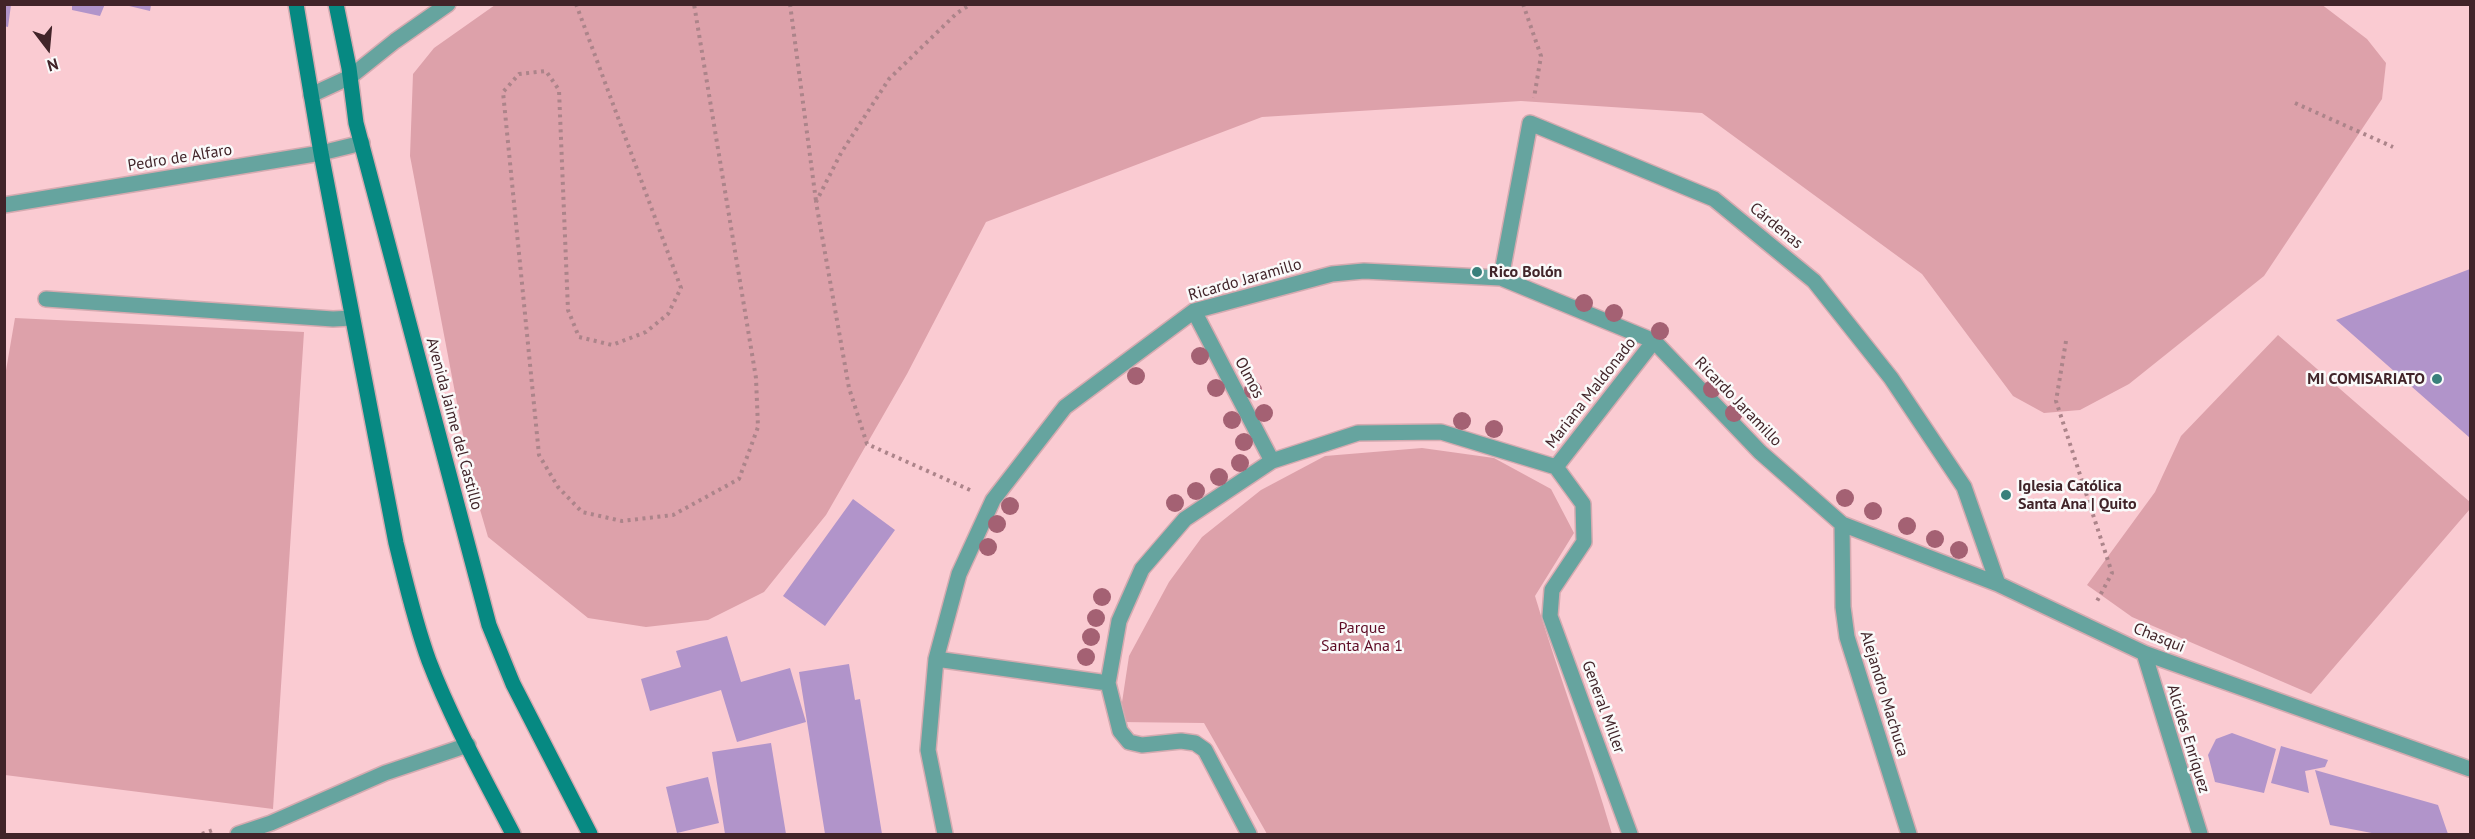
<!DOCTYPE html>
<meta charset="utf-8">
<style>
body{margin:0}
#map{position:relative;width:2475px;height:839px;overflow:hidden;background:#facbd2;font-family:"PT Sans",sans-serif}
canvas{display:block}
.frame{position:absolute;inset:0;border:6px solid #412429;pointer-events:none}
.north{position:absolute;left:18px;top:18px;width:60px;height:60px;-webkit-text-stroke:4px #fafafa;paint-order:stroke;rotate:164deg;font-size:16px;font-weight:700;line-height:24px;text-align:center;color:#412429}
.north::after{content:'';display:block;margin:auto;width:21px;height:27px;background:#412429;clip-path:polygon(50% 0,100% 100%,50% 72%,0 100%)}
</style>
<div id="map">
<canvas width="2475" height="839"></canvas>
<div class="frame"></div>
<div class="north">N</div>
</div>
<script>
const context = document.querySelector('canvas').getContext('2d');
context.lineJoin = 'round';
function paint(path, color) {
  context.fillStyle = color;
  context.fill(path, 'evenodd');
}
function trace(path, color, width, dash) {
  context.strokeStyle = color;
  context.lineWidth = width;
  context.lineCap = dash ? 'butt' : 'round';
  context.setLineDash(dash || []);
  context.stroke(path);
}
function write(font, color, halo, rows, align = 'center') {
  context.font = font + ' "PT Sans",sans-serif';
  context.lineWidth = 5;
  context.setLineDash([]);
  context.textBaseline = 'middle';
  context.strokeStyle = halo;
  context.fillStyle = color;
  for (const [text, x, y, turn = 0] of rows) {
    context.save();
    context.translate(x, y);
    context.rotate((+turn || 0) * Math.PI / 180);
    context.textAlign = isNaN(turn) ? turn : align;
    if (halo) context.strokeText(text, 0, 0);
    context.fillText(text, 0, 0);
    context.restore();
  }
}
paint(new Path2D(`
 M495,5L2321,4L2367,39L2386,63L2382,99L2264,276L2129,384L2080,410L2044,413L2013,396L1922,274L1702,113L1521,101L1262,117L986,222L907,374L826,515L764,592L708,620L646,627L588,618L488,537L472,482L410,156L413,74L434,48Z
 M15,318L304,332L273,809L5,775L4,382Z
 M2278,335L2470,502V509L2311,694L2132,617L2087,585L2155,492L2181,436Z
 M1422,448L1494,458L1551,489L1574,533L1535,596C1559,677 1589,754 1612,834H1267L1204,723L1119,722L1129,656L1169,582L1202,537L1261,490L1325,456Z`), '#dda1aa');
paint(new Path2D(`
 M72,4H105L100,16L72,10Z
 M4,5H11L8,27L4,26Z
 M125,5H151L150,11Z
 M2470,269V438L2336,320Z
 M853,499L895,530L825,626L783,596Z
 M727,636L741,682L790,668L806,722L737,742L721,690L650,711L641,679L681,667L676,651Z
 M849,664L855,700L860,699L882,834H825L799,672Z
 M2232,733L2276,749L2264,793L2215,782L2208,755L2216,739Z
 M771,743L786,834H725L712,752Z
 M2281,746L2328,760L2325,767L2305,771L2309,793L2271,783Z
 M2315,770L2438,805L2448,834H2377L2330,825Z
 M708,777L719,823L677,833L666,787Z`), '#b194ca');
const service = new Path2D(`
 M46,299L333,319L352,318
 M238,834L271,823L385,773L468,745`);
const minor = new Path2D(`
 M311,95L350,77L395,41L448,4
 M1501,278L1530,123L1714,199L1814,281L1891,378L1964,487L1998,584
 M1194,311L1272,461
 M1556,467L1654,341
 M1842,524L1843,607L1847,637L1909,834
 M2144,653L2200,834
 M936,659L1108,683
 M945,834L928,750L936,659L959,574L993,500L1065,407L1194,311L1332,274L1364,271L1501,278L1654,341L1760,452L1842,524L1998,584L2144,653L2470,769
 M1249,834L1205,750L1195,743L1181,741L1142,745L1129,742L1120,731L1108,683L1119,621L1142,569L1185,519L1272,461L1358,433L1441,432L1556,467L1583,504L1584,542L1552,590L1550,616L1630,834`);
const tertiary = new Path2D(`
 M4,205L321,153L362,143`);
const secondary = new Path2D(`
 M296,4L321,153L396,543C406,583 415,623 429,661C452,721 484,778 513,834
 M336,4L349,68L356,123L489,625L513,684L590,834`);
trace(service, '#d5aab0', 18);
trace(minor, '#d5aab0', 18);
trace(tertiary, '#d5aab0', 18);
trace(secondary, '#d5aab0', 18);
trace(new Path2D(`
 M576,4L681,288L668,314L646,332L612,345L579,337L568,310L559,90L546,71L519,74L503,92L539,455L558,487L582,512L622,521L673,515L739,479L758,427L756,378L694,4
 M790,4L816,201
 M1523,4L1541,56L1534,98
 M2295,103L2393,147
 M2066,341L2056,401L2112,573L2096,603
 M970,490L867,444L849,388L816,202L841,153L889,79L957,13L971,4
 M202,834L213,830`), '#ac848a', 4, [3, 4.5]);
trace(service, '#66a49f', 15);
trace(minor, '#66a49f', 15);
trace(tertiary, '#66a49f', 15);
trace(secondary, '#068982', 15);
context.fillStyle = '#a46173';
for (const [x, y] of [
 [1584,303],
 [1614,313],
 [1660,331],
 [1200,356],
 [1136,376],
 [1216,388],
 [1712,389],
 [1253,390],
 [1264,413],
 [1734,413],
 [1232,420],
 [1462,421],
 [1494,429],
 [1244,442],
 [1240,463],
 [1219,477],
 [1196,491],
 [1845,498],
 [1175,503],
 [1010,506],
 [1873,511],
 [997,524],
 [1907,526],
 [1935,539],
 [988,547],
 [1959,550],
 [1102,597],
 [1096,618],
 [1091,637],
 [1086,657]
]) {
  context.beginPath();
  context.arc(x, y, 9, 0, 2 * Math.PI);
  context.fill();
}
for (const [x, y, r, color] of [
 [1477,272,6,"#39807b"],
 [2437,379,6,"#39807b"],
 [2006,495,6,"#39807b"]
]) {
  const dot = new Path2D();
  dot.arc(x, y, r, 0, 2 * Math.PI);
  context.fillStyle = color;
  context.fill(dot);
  trace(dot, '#fafafa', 2);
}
write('16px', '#412429', '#fafafa', [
 ["Pedro de Alfaro",180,158,-9],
 ["Cárdenas",1776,226,39],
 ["Ricardo Jaramillo",1245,280,-16],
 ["Olmos",1249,378,62],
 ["Mariana Maldonado",1591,393,-52],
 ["Ricardo Jaramillo",1738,402,46],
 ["Avenida Jaime del Castillo",454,424,75],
 ["Chasqui",2159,638,22],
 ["Alejandro Machuca",1884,694,73],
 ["General Miller",1603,707,70],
 ["Alcides Enríquez",2188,739,73]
]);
write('bold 16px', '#412429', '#fafafa', [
 ["Rico Bolón",1489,272],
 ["MI COMISARIATO",2425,379,"right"],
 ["Iglesia Católica",2018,486],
 ["Santa Ana | Quito",2018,504]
], 'left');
write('16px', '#5d0b25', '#fafafa', [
 ["Parque",1362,628],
 ["Santa Ana 1",1362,646]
]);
</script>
